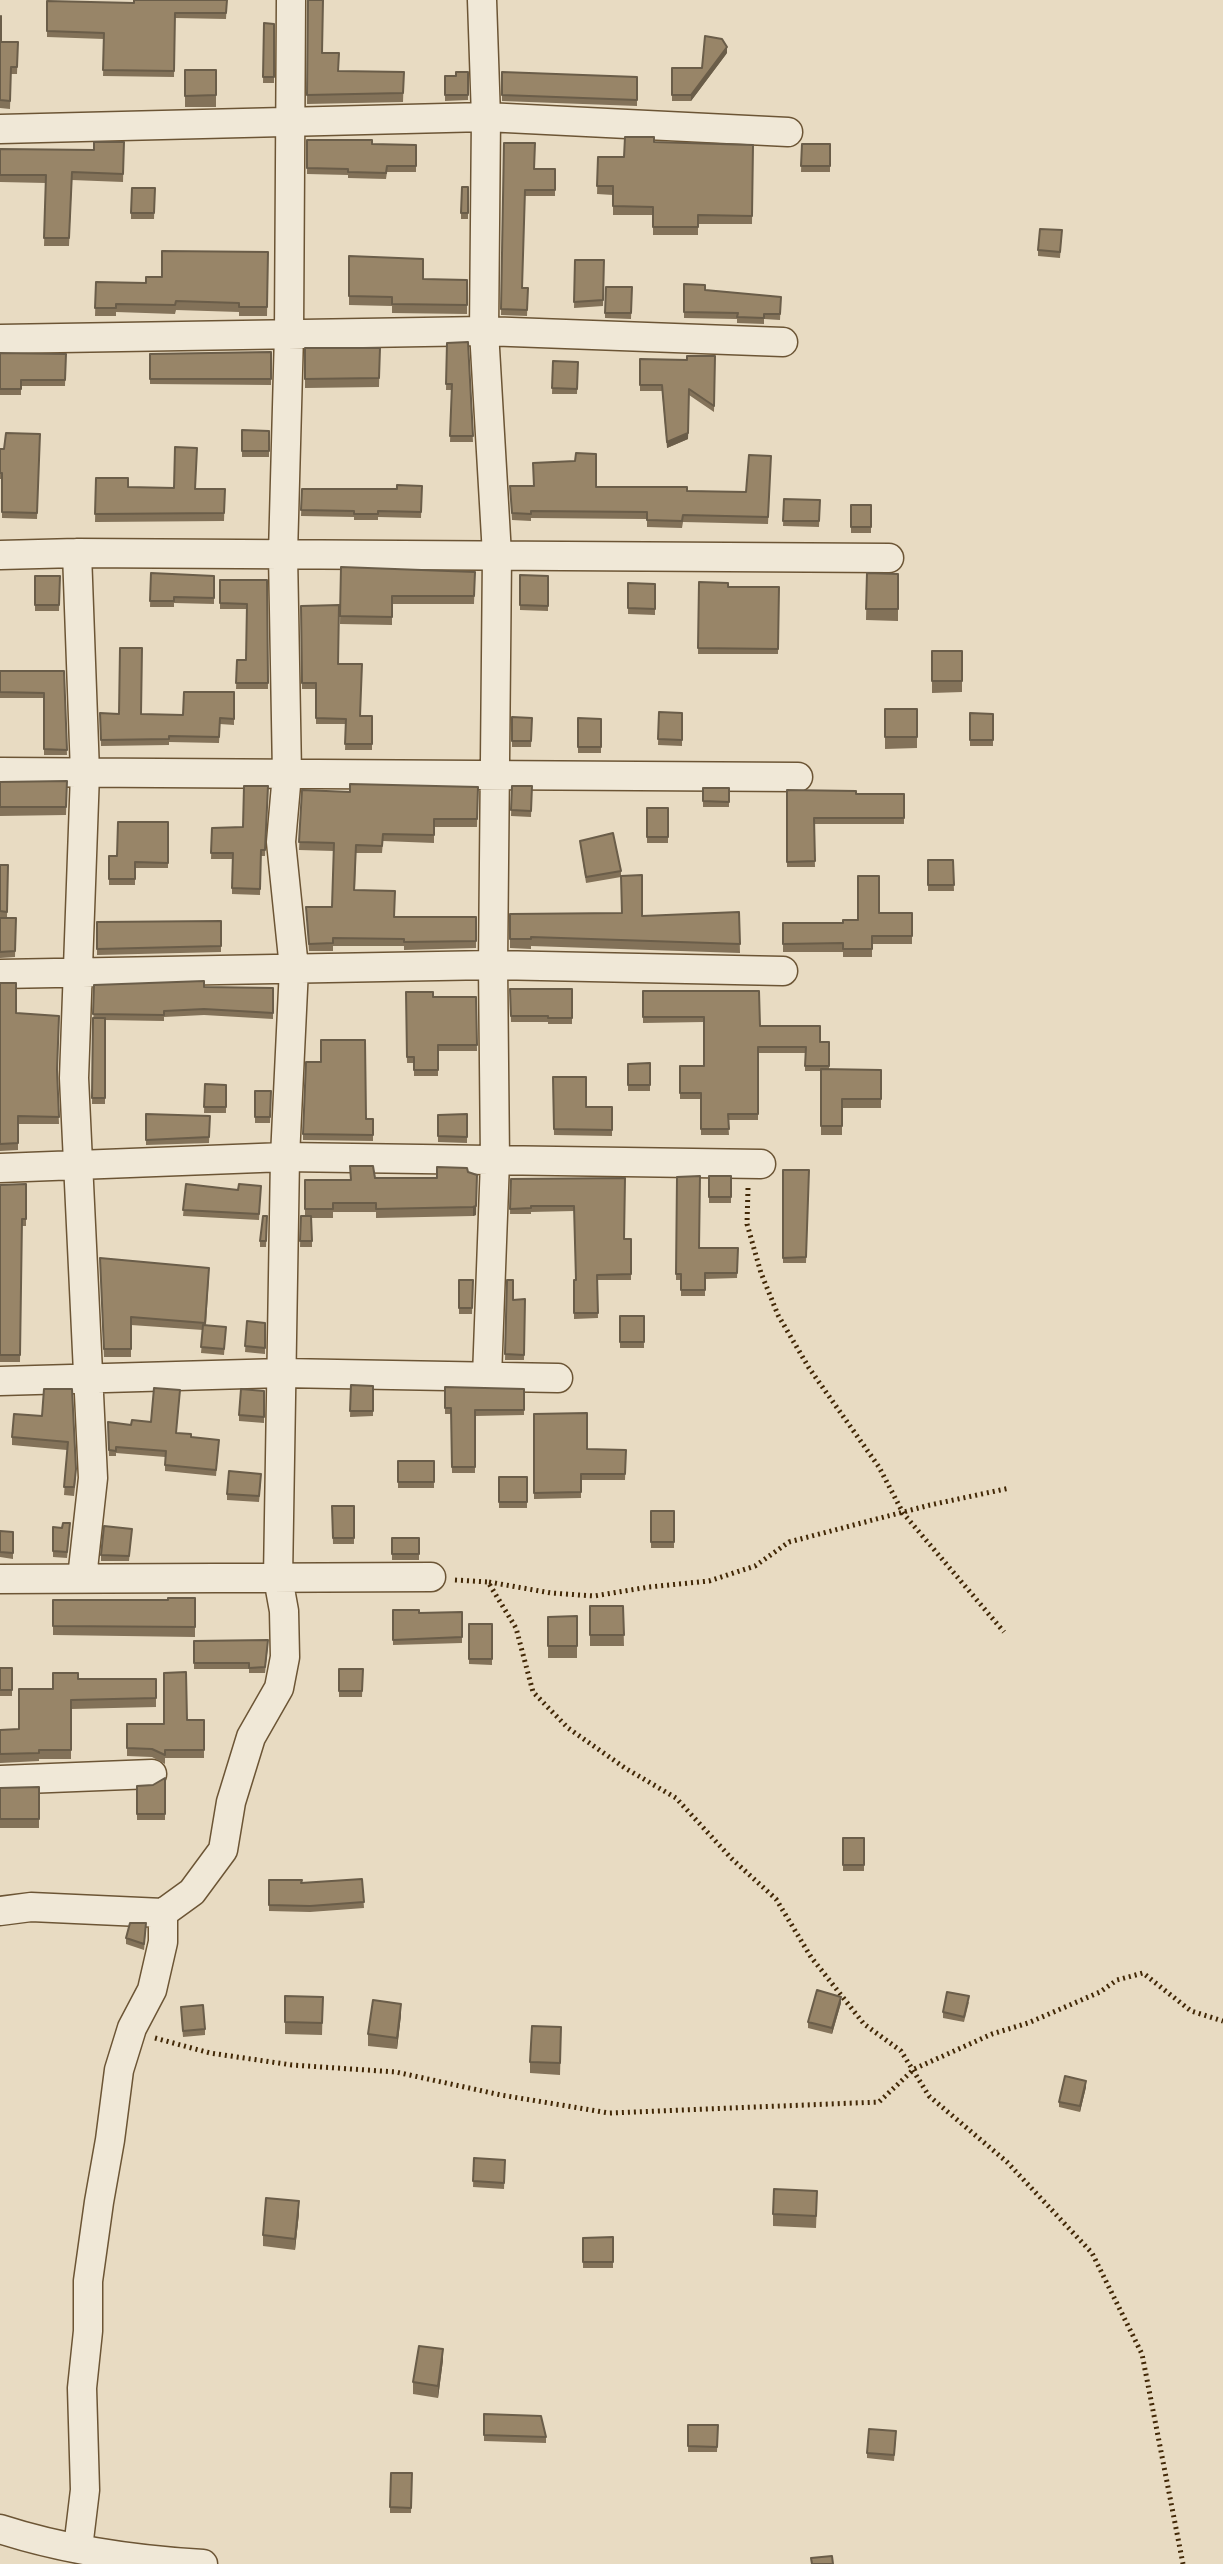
<!DOCTYPE html>
<style>
body{margin:0}
canvas{display:block;background:#e8dbc2}
</style>
<canvas width="1223" height="2564"></canvas>
<script>
const context = document.querySelector('canvas').getContext('2d');
context.lineJoin = 'round';
function trace(path, color, width, dash) {
  context.strokeStyle = color;
  context.lineWidth = width;
  context.lineCap = dash ? 'butt' : 'round';
  context.setLineDash(dash || []);
  context.stroke(path);
}
function paint(path, color) {
  context.fillStyle = color;
  context.fill(path, 'evenodd');
}
const minor = new Path2D(`
 M482,0L486,117L484,331L497,555L493,965L495,1161L487,1377
 M0,129L486,117L788,132
 M0,339L484,331L783,342
 M77,553L85,773L74,1078L93,1478L82,1578
 M0,555L77,553L889,558
 M0,772L798,777
 M0,974L493,965L783,971
 M0,1168L285,1157L761,1164
 M0,1381L282,1373L558,1378
 M0,1579L431,1577
 M0,1780L152,1774
 M0,1911L31,1907L163,1913
 M0,2529C65,2550 135,2560 203,2564
 M78,2548L85,2490L82,2388L88,2331V2281L99,2202L110,2140L119,2070L132,2028L152,1990L163,1942V1913L192,1892L223,1850L231,1802L251,1737L279,1688L285,1657L284,1611L278,1578L285,1157L294,968L281,842L287,774L283,554L289,334L291,0`);
trace(minor, '#6c5535', 31);
trace(new Path2D(`
 M748,1188L747,1224L761,1273L778,1315L809,1368L879,1467L903,1513L1004,1632
 M455,1580L488,1582L516,1628L533,1692L568,1728L625,1768L676,1798L732,1859L776,1899L811,1957L864,2024L901,2051L929,2096L1007,2162L1092,2253L1142,2354L1183,2564
 M489,1582L551,1593L594,1596L649,1587L709,1581L755,1566L789,1542L930,1505L1010,1488
 M155,2038L210,2053L292,2065L396,2072L501,2095L609,2113L879,2102L914,2069L992,2034L1028,2023L1100,1992L1117,1980L1143,1973L1191,2011L1223,2021`), '#422806', 5, [2, 4]);
trace(minor, '#f0e8d7', 28);
paint(new Path2D(`
 M227,0L226,19L175,18L174,77L103,76L104,39L47,37V1L134,3Z
 M308,0L323,53L339,71L404,72L403,102L307,104Z
 M0,17L1,42H18L17,74H11L10,109L0,108Z
 M264,23L274,24V83H263Z
 M727,53L691,101H672V68H702Z
 M185,70H216V107H185Z
 M468,72V100L445,101V76H456Z
 M502,72L637,77V106L502,101Z
 M307,140L372,144L416,145V172H387L386,179L348,178V175L307,174Z
 M124,142L123,182L72,180L69,246H44L46,183L0,182V149L94,150Z
 M654,142L753,145L752,224H698V235H653V215H613V195L597,194L598,157H624Z
 M504,143L534,169H555V196H525L522,288H528L527,316L501,315Z
 M802,144H830V172H801Z
 M468,187V219H461V213Z
 M155,188L154,219H131V213Z
 M1062,230L1060,258L1038,256V250Z
 M268,252L267,316H239V312L176,310L175,314L116,312V316H95L96,282L146,283L162,277Z
 M349,256L423,279L467,280V314L392,313V306L349,305Z
 M575,260H604L603,306L574,308Z
 M684,284L705,290L781,297L780,320L764,319V324L737,323V319L684,318Z
 M632,287L631,319L605,318V313Z
 M468,342L473,442H450L452,390H446L447,343Z
 M305,348H380L379,387L305,388Z
 M271,352V385L150,384V354Z
 M0,353L66,354L65,386H21V395H0Z
 M715,356L714,412L689,395L688,439L667,448L662,391H640V359L687,360Z
 M553,361L578,362L577,394H552Z
 M269,431V457H242V451Z
 M40,434L37,519L2,518V479H0V449H4Z
 M771,456L768,524L683,522L682,528L647,527V519L531,518V521L512,520L510,486L746,492Z
 M96,478L128,487L225,489L224,521L95,522Z
 M422,486L421,518L378,517V520H354V517L301,516L302,489H397Z
 M784,499L820,500L819,527L783,526Z
 M851,505H871V533H851Z
 M341,567L475,572L474,604H392V625L340,624Z
 M151,573L214,576V604L174,603V607H150Z
 M867,573L898,574V621L866,620Z
 M520,575L548,576V611L520,610Z
 M35,576H60L59,611H35Z
 M220,580H267L268,689H236L237,660H246L247,609H220Z
 M699,582L728,587H779L778,654H698Z
 M655,584V615L628,614V608Z
 M301,606L338,664L360,716H372V750H345L346,724H316V689H302Z
 M932,651H962V692L932,693Z
 M0,671H64L67,755H44V698H0Z
 M234,692V725L220,724L219,743L169,742V745L101,746L100,713L183,715Z
 M885,709H917V748L885,749Z
 M659,712L682,713V746L658,745Z
 M970,713L993,714V746H970Z
 M512,717L532,718L531,747H512Z
 M578,718L601,719V753H578Z
 M67,781L66,815L0,816V782Z
 M268,786L265,856H261L260,895L232,894V859H211L212,828L243,827Z
 M512,786H532L531,817L511,816Z
 M478,787L477,827H434V843L383,841L382,853H356L355,890L394,917H476V948L404,950V946H333V951H309L306,907H332L334,851L299,850L302,790L350,792Z
 M703,788H729V807H703Z
 M787,790L856,794H904V824H814L815,867H787Z
 M647,808H668V843H647Z
 M168,822V868H135V885H109V856H117Z
 M580,841L621,871V876L642,916L739,912L740,953L531,946V949L510,948V914L621,913V877L586,883Z
 M928,860H953L954,891H928Z
 M0,865H8L7,917H0Z
 M879,913H912V944H872V957H843V952H783V923H843L858,920Z
 M0,918H16L15,957L0,958Z
 M221,921V952L97,955V922Z
 M0,983L16,1013L57,1073L59,1124H18V1150L0,1151Z
 M94,985L273,988V1019L204,1015L164,1017V1021L105,1020V1104H92Z
 M510,989H572V1024H548V1022H511Z
 M643,991L760,1026L820,1042H829V1069L881,1070V1108H842V1135H821V1071H805V1053H758V1120H728L729,1135H701V1099H680V1066H704V1022L643,1023Z
 M406,992L433,997H476L477,1051H438V1076H414V1063H407Z
 M650,1063V1091H628V1064Z
 M553,1077L586,1107H612V1136L554,1135Z
 M205,1084L226,1085V1113H204Z
 M255,1091H271L270,1123H255Z
 M146,1114L210,1116L209,1143L146,1145Z
 M467,1114V1143L438,1142V1115Z
 M366,1119H373V1141L303,1140V1134Z
 M783,1170H809L806,1263H783Z
 M468,1172L476,1215L473,1216L376,1218V1212H333V1218H312V1247H300L301,1216H305V1180H351L375,1178H437Z
 M709,1176H731V1203H709Z
 M677,1177L699,1248H738L737,1278L705,1279V1296H681V1280H676Z
 M625,1178L624,1239H631V1280H597L598,1318L574,1319V1280H576L574,1211L531,1212V1214H510L511,1179Z
 M26,1184V1226H22L20,1362H0V1185Z
 M186,1184L238,1190L261,1186L259,1220L183,1216Z
 M267,1216L266,1247H260V1241Z
 M100,1258L209,1276L206,1325L226,1327L224,1355L201,1353L203,1330L131,1325V1357H104Z
 M459,1280H473L472,1314H459Z
 M507,1280L513,1300L525,1299L524,1360H505Z
 M620,1316H644V1348H620Z
 M247,1321L265,1323V1354L245,1352Z
 M351,1385L373,1386V1416L350,1417Z
 M445,1387L524,1389V1415L475,1416V1473H452L451,1414H445Z
 M72,1389L76,1477L74,1496L64,1495L67,1450L12,1445V1437L42,1416Z
 M264,1391V1423L239,1421V1415Z
 M534,1414L587,1449L626,1450L625,1480H581V1498L534,1499Z
 M108,1422L177,1433L191,1437L219,1440L216,1476L165,1471V1457L116,1453V1456H109Z
 M398,1461H434V1488H398Z
 M499,1477H527V1508H499Z
 M261,1480L259,1502L227,1500V1494Z
 M332,1506H354V1544H333Z
 M651,1511H674V1548H651Z
 M53,1527L70,1529L67,1558L53,1557Z
 M132,1529L129,1561H101V1555Z
 M0,1531L13,1532V1559L0,1557Z
 M392,1538H419V1560H392Z
 M195,1598V1637L53,1635V1600H168Z
 M590,1606H623L624,1646H590Z
 M393,1610L419,1613L462,1612V1643L393,1645Z
 M577,1616V1658H548V1617Z
 M469,1624H492V1665L469,1664Z
 M194,1641L268,1646L265,1673H249V1669H194Z
 M0,1668H12V1696H0Z
 M339,1669H363L362,1697H339Z
 M78,1679H156V1707L71,1709V1759H39V1761L0,1763V1730L19,1729L53,1689Z
 M187,1720H204V1758H165V1764L152,1757L127,1756V1724H164Z
 M165,1778V1820H137V1786L153,1785Z
 M39,1787V1828H0V1788Z
 M843,1838H864V1871H843Z
 M362,1879L364,1908L310,1912L269,1911V1880L301,1883Z
 M146,1929L144,1950L126,1944V1938Z
 M285,1996L323,1997L322,2035L285,2034Z
 M969,2002L964,2022L943,2018V2012Z
 M841,2003L832,2034L808,2028V2022Z
 M181,2013L205,2029V2035L183,2037Z
 M401,2015L397,2049L368,2046V2034Z
 M561,2039L560,2075L530,2073V2062Z
 M1086,2087L1080,2112L1059,2107V2102Z
 M474,2158L505,2160L504,2189L473,2187Z
 M817,2203L816,2228L773,2226V2214Z
 M299,2213L295,2250L263,2246V2235Z
 M613,2237V2268H583V2238Z
 M443,2360L438,2398L413,2394V2382Z
 M484,2414L546,2437V2443L484,2441Z
 M688,2425H718L717,2452H688Z
 M896,2437L894,2461L867,2458V2453Z
 M412,2473L411,2513H390V2507Z`), '#837259');
paint(new Path2D(`
 M727,47V53L691,101V95Z
 M689,389L688,439L667,448V442Z
 M477,1175L476,1215L473,1216V1207Z
 M841,1997V2003L832,2034V2028Z
 M401,2004V2015L397,2049V2038Z
 M1086,2081V2087L1080,2112V2106Z
 M299,2201V2213L295,2250V2239Z
 M443,2349V2360L438,2398V2386Z`), '#6a5d49');
const building = new Path2D(`
 M134,0H227L226,13H175L174,71L103,70L104,33L47,31V1L134,3Z
 M308,0H323L322,53H339L338,71L404,72L403,93L307,95Z
 M1,16V42H18L17,67H11L10,101L0,100V17Z
 M264,23L274,24V77H263Z
 M705,36L722,39L727,47L691,95H672V68H702Z
 M185,70H216V95L185,96Z
 M456,72H468V95H445V76H456Z
 M502,72L637,77V100L502,95Z
 M625,137H654V142L753,145L752,216L698,215V227H653V207L613,206V186H597L598,157H624Z
 M307,140H372V144L416,145V166H387L386,173L348,172V169L307,168Z
 M94,142H124L123,174L72,172L69,238H44L46,175H0V149L94,150Z
 M504,143H535L534,169H555V190H525L522,288H528L527,310L501,309Z
 M802,144H830V166H801Z
 M462,187H468V213H461Z
 M132,188H155L154,213H131Z
 M1040,229L1062,230L1060,252L1038,250Z
 M162,251L268,252L267,307H239V303L176,301L175,305L116,304V308H95L96,282L146,283V277H162Z
 M349,256L423,259V279L467,280V305L392,304V297L349,296Z
 M575,260H604L603,300L574,302Z
 M684,284L705,285V290L781,297L780,314H764V318L737,317L738,313L684,312Z
 M606,287H632L631,313H605Z
 M468,342L473,436H450L452,384H446L447,343Z
 M305,348H380L379,378L305,379Z
 M271,352V379H150V354Z
 M0,353L66,354L65,380H21V389H0Z
 M687,356H715L714,406L689,389L688,433L667,442L662,385H640V359L687,360Z
 M553,361L578,362L577,389L552,388Z
 M242,430L269,431V451H242Z
 M6,433L40,434L37,513L2,512V473H0V449H4Z
 M175,447L197,448L195,489H225L224,513L95,514L96,478H128V487L174,488Z
 M576,453L596,454V487H687V491L746,492L749,455L771,456L768,517L683,515L682,521L647,520V512L531,511V514L512,513L510,486H534L533,463L575,461Z
 M397,485L422,486L421,512L378,511V514H354V511L301,510L302,489H397Z
 M784,499L820,500L819,521H783Z
 M851,505H871V527H851Z
 M341,567L475,572L474,596H392V617L340,616Z
 M151,573L214,576V598L174,597V601H150Z
 M867,573L898,574V609H866Z
 M520,575L548,576V606L520,605Z
 M35,576H60L59,605H35Z
 M220,580H267L268,683H236L237,660H246L247,604L220,603Z
 M699,582L728,583V587H779L778,649L698,648Z
 M628,583L655,584V609L628,608Z
 M339,605L338,664H362L360,716H372V744H345L346,719L316,718V683H302L301,606Z
 M120,648H142L141,714L183,715L184,692H234V719L220,718L219,737L169,736V739L101,740L100,713L119,714Z
 M932,651H962V681H932Z
 M0,671H64L67,750L44,749V693L0,692Z
 M885,709H917V737H885Z
 M659,712L682,713V740L658,739Z
 M970,713L993,714V740H970Z
 M512,717L532,718L531,741H512Z
 M578,718L601,719V747H578Z
 M67,781L66,807H0V782Z
 M350,784L478,787L477,819H434V835L383,834L382,846L356,845L354,890L395,891L394,917H476V941L404,942V939L333,938V943L309,944L306,907H332L334,843L299,842L302,790L350,792Z
 M244,786H268L265,850H261L260,889L232,888L233,853H211L212,828L243,827Z
 M512,786H532L531,811L511,810Z
 M703,788H729V802L703,801Z
 M787,790L856,791V794H904V818H814L815,861L787,862Z
 M647,808H668V837H647Z
 M118,822H168V863L135,862V879H109V856H117Z
 M613,833L621,871L586,877L580,841Z
 M928,860H953L954,885H928Z
 M0,865H8L7,912L0,911Z
 M642,875V916L739,912L740,944L531,937V939H510V914L622,913L621,876Z
 M858,876H879V913H912V936H872V949H843V943L783,944V923H843V920H858Z
 M0,918H16L15,951L0,952Z
 M221,921V946L97,949V922Z
 M204,981V987L273,988V1013L204,1009L164,1011V1015L93,1014L94,985Z
 M0,983H16V1013L59,1016L57,1070L59,1117L18,1116V1143L0,1144Z
 M510,989H572V1018H548V1016H511Z
 M643,991H759L760,1026H820V1042H829V1066H805L806,1047H758V1114H728L729,1129H701V1093H680V1066H704V1017H643Z
 M406,992H433V997H476L477,1045H438V1070H414V1057H407Z
 M93,1018H105V1098H92Z
 M321,1040H365L366,1119H373V1135L303,1134L306,1062H321Z
 M650,1063V1085H628V1064Z
 M821,1069L881,1070V1099H842V1126H821Z
 M553,1077H586V1107H612V1130L554,1129Z
 M205,1084L226,1085V1107H204Z
 M255,1091H271L270,1117H255Z
 M146,1114L210,1116L209,1137L146,1140Z
 M467,1114V1137L438,1136V1115Z
 M350,1166H373L375,1178H437V1167L467,1168L468,1172L477,1175L476,1206L473,1207L376,1209V1203H333V1209H305V1180H351Z
 M783,1170H809L806,1257L783,1258Z
 M700,1176L699,1248H738L737,1273H705V1290H681V1274H676L677,1177Z
 M709,1176H731V1197H709Z
 M625,1178L624,1239H631V1274L597,1275L598,1313H574V1280H576L574,1206H531V1208L510,1209L511,1179Z
 M26,1184V1219H22L20,1355H0V1185Z
 M186,1184L238,1190L239,1184L261,1186L259,1214L183,1210Z
 M263,1216H267L266,1241H260Z
 M301,1216H311L312,1241H300Z
 M100,1258L209,1268L205,1323L131,1317V1349H104Z
 M459,1280H473L472,1308H459Z
 M507,1280H513V1300L525,1299L524,1355L505,1354Z
 M620,1316H644V1342H620Z
 M247,1321L265,1323V1348L245,1346Z
 M203,1325L226,1327L224,1349L201,1347Z
 M351,1385L373,1386V1411H350Z
 M445,1387L524,1389V1410H475V1467H452L451,1408H445Z
 M154,1388L180,1390L176,1433L191,1434V1437L219,1440L216,1470L165,1465L166,1451L116,1447V1451L109,1450L108,1422L131,1425L132,1420L151,1422Z
 M44,1389H72L76,1469L74,1487H64L68,1442L12,1437L14,1414L42,1416Z
 M241,1389L264,1391V1417L239,1415Z
 M587,1413V1449L626,1450L625,1474H581V1492L534,1493V1414Z
 M398,1461H434V1482H398Z
 M229,1471L261,1474L259,1496L227,1494Z
 M499,1477H527V1502H499Z
 M332,1506H354V1538H333Z
 M651,1511H674V1542H651Z
 M63,1523H70L67,1552L53,1551V1527L62,1528Z
 M104,1526L132,1529L129,1556L101,1555Z
 M0,1531L13,1532V1553L0,1552Z
 M392,1538H419V1554H392Z
 M168,1598H195V1627L53,1626V1600H168Z
 M590,1606H623L624,1635H590Z
 M393,1610H419V1613L462,1612V1637L393,1640Z
 M577,1616V1646H548V1617Z
 M469,1624H492V1659H469Z
 M268,1640L265,1667L249,1668V1663H194V1641Z
 M0,1668H12V1690H0Z
 M339,1669H363L362,1691H339Z
 M186,1672L187,1720H204V1750H165V1755L152,1749L127,1748V1724H164V1673Z
 M53,1673H78V1679H156V1698L71,1700V1750H39V1753L0,1754V1730L19,1729V1689H53Z
 M165,1778V1814H137V1786L153,1785Z
 M39,1787V1819H0V1788Z
 M843,1838H864V1865H843Z
 M362,1879L364,1902L310,1906L269,1905V1880H302L301,1883Z
 M130,1923H146L144,1944L126,1938Z
 M817,1990L841,1997L832,2028L808,2022Z
 M947,1992L969,1996L964,2017L943,2012Z
 M285,1996L323,1997L322,2023L285,2022Z
 M373,2000L401,2004L397,2038L368,2034Z
 M203,2005L205,2029L183,2031L181,2007Z
 M532,2026L561,2027L560,2063L530,2062Z
 M1065,2076L1086,2081L1080,2106L1059,2102Z
 M474,2158L505,2160L504,2183L473,2181Z
 M774,2189L817,2191L816,2216L773,2214Z
 M266,2198L299,2201L295,2239L263,2235Z
 M613,2237V2262H583V2238Z
 M419,2346L443,2349L438,2386L413,2382Z
 M484,2414L541,2416L546,2437L484,2435Z
 M688,2425H718L717,2447L688,2446Z
 M869,2429L896,2431L894,2455L867,2453Z
 M391,2473H412L411,2508L390,2507Z
 M832,2556L833,2564H812L811,2558Z`);
paint(building, '#988568');
trace(building, '#6a5d49', 2);
</script>
